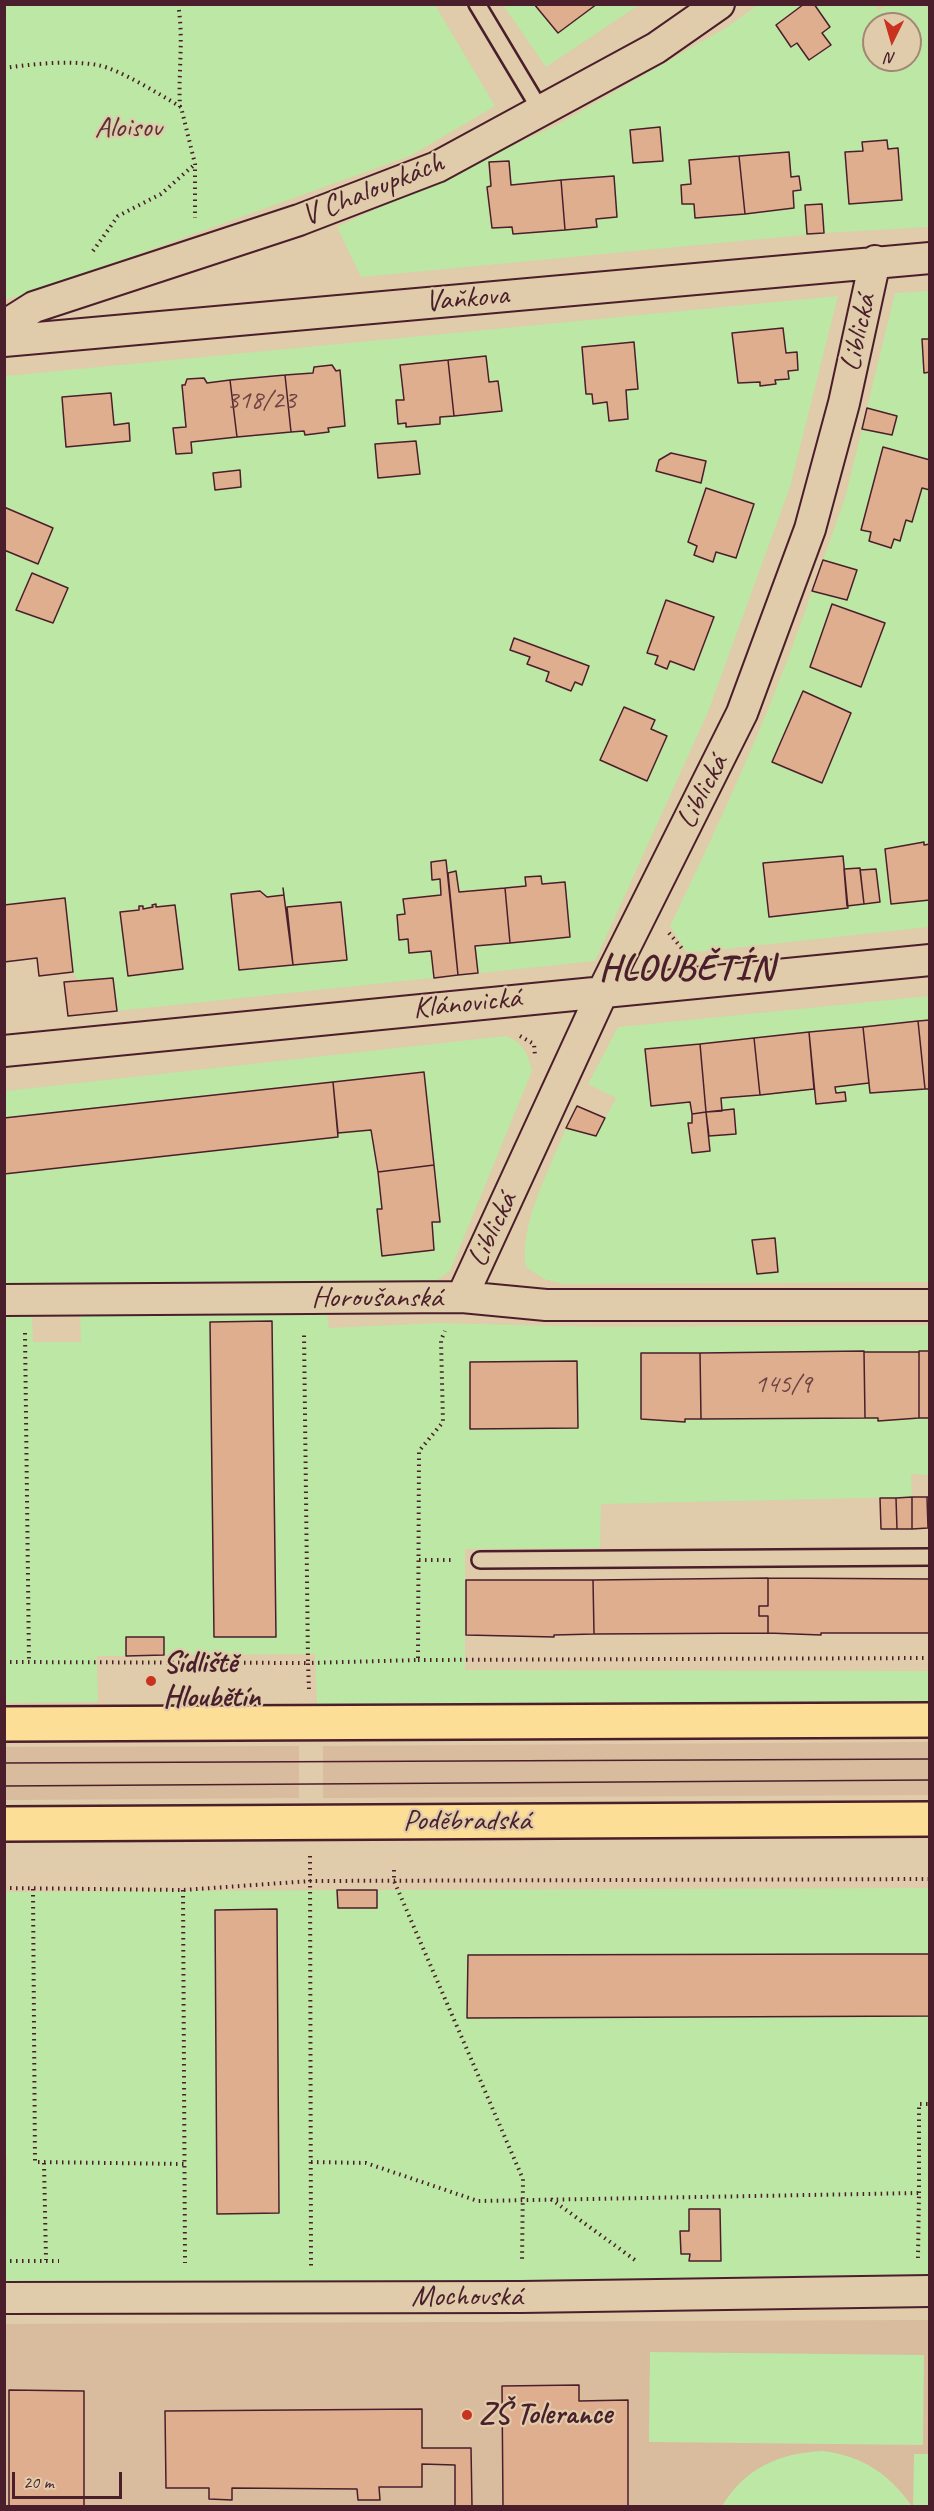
<!DOCTYPE html>
<meta charset="utf-8">
<style>
body{margin:0}
#map{position:relative;width:934px;height:2511px;overflow:hidden;background:#e0cbaa;font-family:Caveat,sans-serif}
canvas{display:block}
.frame{position:absolute;inset:0;border:6px solid #4a1f2b;pointer-events:none}
.north{position:absolute;left:862px;top:12px;width:60px;height:60px;box-sizing:border-box;background:#e0cbaa;border:2px solid #a48677;border-radius:50%;rotate:185deg;font-size:16px;font-weight:700;line-height:24px;text-align:center;color:#4a1f2b}
.north::after{content:'';display:block;margin:auto;width:21px;height:27px;background:#c8321e;clip-path:polygon(50% 0,100% 100%,50% 72%,0 100%)}
.scale{position:absolute;left:12px;top:2472px;width:110px;height:27px;box-sizing:border-box;border:3px solid #4a1f2b;border-top:0;padding-left:8px;font-size:18px;line-height:21px;white-space:nowrap;color:#4a1f2b;-webkit-text-stroke:4px #e0cbaa;paint-order:stroke}
</style>
<div id="map">
<canvas width="934" height="2511"></canvas>
<div class="frame"></div>
<div class="north">N</div>
<div class="scale">20 m</div>
</div>
<script>
const context = document.querySelector('canvas').getContext('2d');
context.lineJoin = 'round';
function paint(path, color) {
  context.fillStyle = color;
  context.fill(path, 'evenodd');
}
function trace(path, color, width, dash) {
  context.strokeStyle = color;
  context.lineWidth = width;
  context.lineCap = dash ? 'butt' : 'round';
  context.setLineDash(dash || []);
  context.stroke(path);
}
function write(font, color, halo, rows, align = 'center') {
  context.font = font + ' Caveat,sans-serif';
  context.lineWidth = 4.5;
  context.setLineDash([]);
  context.textBaseline = 'middle';
  context.strokeStyle = halo;
  context.fillStyle = color;
  for (const [text, x, y, turn = 0] of rows) {
    context.save();
    context.translate(x, y);
    context.rotate((+turn || 0) * Math.PI / 180);
    context.textAlign = isNaN(turn) ? turn : align;
    if (halo) context.strokeText(text, 0, 0);
    context.fillText(text, 0, 0);
    context.restore();
  }
}
paint(new Path2D(`
 M929,1742V1795L323,1798V1746Z
 M299,1746V1798L5,1800V1747Z
 M929,2320V2506H5L4,2324Z`), '#d9bb9d');
paint(new Path2D(`
 M5,5H435L495,106L410,156L25,295L5,299Z
 M503,5H534L558,33L597,5H639L546,67Z
 M758,5H804L776,25L791,47L797,43L809,60L831,45L822,33L830,27L814,5H874L879,10L886,5H926L929,12V227L825,233L361,277L337,227L557,125L727,27ZM874,24H910V60H874ZM660,128L663,160L631,130ZM886,140L888,149L898,148L902,200L849,204L845,152L863,151V142ZM789,152L791,177L799,176L801,190L793,191L794,208L695,217L694,204H682L681,185L691,184L690,160ZM508,161L511,185L613,176L617,217L596,219V227L513,234L512,227L492,228L487,187L491,186L489,163ZM822,204L824,233L807,234L805,206Z
 M929,291V339H922L925,373L929,372V460L883,448L861,529L871,532L869,541L891,548L894,539L900,541L906,520L912,522L922,488L929,490V844H907V847L885,850L891,904L929,900V927L687,953L670,926C723,816 773,707 812,591L847,599L857,570L823,560L845,498L862,429L892,435L897,417L867,408L895,293ZM833,604L885,623L861,687L811,667ZM803,691L851,713L822,783L772,762ZM783,862L844,869H876L880,902L787,915L764,875L763,864Z
 M838,296L790,487L708,712L595,961L117,1011L113,978L79,982L73,972L65,898L5,905L4,550L53,528L5,507V376ZM783,328L786,353L797,352L798,370L788,371V379L775,380L776,384L760,386V382L738,383L732,333ZM633,343L638,389L626,390V401L593,404L592,394H586L582,347ZM448,360L489,382L498,381L502,411L440,417V424L407,427L406,423L399,424L396,401L403,400L400,365ZM332,365L340,371L345,426L328,428V432L305,435L304,431L191,442L192,453L176,454L173,428L186,427L182,385L187,379L204,378L207,383L313,373L315,367ZM111,393L114,425L128,424L66,447L62,398ZM416,441L420,474L378,478L375,444ZM671,453L706,461L700,482L656,471L659,460ZM706,488L754,504L736,558L716,552L713,562L694,555L697,546L688,542ZM32,573L68,588L53,623L17,610ZM666,601L714,617L694,670L670,661L666,669L655,664L658,656L648,653ZM514,638L588,666L582,684L575,682L571,691L546,682L549,672L528,664L530,657L510,650ZM624,707L654,720L651,729L667,736L647,780L600,760ZM446,860L448,873L455,871L459,892L526,886L525,877L541,876L542,884L565,882L570,937L475,946L478,973L434,977L431,951L409,953L408,939L399,940L397,915L405,914L404,899L441,895L440,879L432,880L431,862ZM283,888L287,907L341,902L347,959L239,970L231,894L260,891L267,897L284,895ZM153,905L156,907L175,906L182,969L128,976L120,912L139,910V906L143,909L153,907Z
 M929,996V1020L646,1049L690,1102L692,1123L689,1124L692,1153L710,1151L709,1136L736,1134L722,1111L721,1098L814,1089L816,1104L846,1101L845,1093H836L835,1087L869,1083L871,1093L929,1089V1282L563,1284L544,1279L526,1267C518,1225 551,1167 566,1128L596,1136L616,1098L588,1084L618,1027ZM753,1240L778,1272L757,1274Z
 M506,1036C523,1043 528,1053 532,1071L450,1271L436,1281L5,1283L4,1174L338,1137V1133L371,1130L382,1209V1255L434,1251L432,1222L440,1221L424,1072L5,1118V1091Z
 M80,1313H327L329,1328L437,1323L600,1327L929,1325V1351L919,1352L641,1353L642,1419L685,1422V1419L878,1418V1421L929,1418V1475L911,1474L912,1497L601,1504L600,1548L465,1549V1670L929,1671V1701L317,1704L315,1654L164,1655V1637L126,1656H97L98,1702L5,1703L4,1316L32,1315L33,1342H81ZM272,1321L276,1636L214,1637L210,1323ZM577,1361L578,1428L470,1429L471,1362Z
 M929,1888V1954L468,1955L467,2017L929,2016V2277L5,2284L7,2157L5,2156V1892L337,1890L338,1908H377V1890ZM276,1909L279,2213L217,2214L215,1910ZM690,2209H720L721,2261H690V2254H681L680,2231H689Z
 M650,2352L924,2355L923,2445L649,2442Z
 M823,2451C863,2456 889,2474 912,2506H722C745,2468 779,2453 823,2451Z
 M914,2454H929V2506H913Z`), '#bde7a4');
const building = new Path2D(`
 M534,4H597L558,33Z
 M804,4H814L830,27L822,33L831,45L809,60L797,43L791,47L776,25Z
 M660,127L663,161L633,163L630,130Z
 M887,140L888,149L898,148L902,200L849,204L845,152L863,151L862,142Z
 M789,152L791,177L799,176L801,190L793,191L794,208L745,214L739,156Z
 M739,156L745,214L695,218L694,204H682L681,185L691,184L689,160Z
 M509,161L511,185L561,180L565,230L513,234L512,227L492,228L487,187L491,186L489,162Z
 M614,176L617,217L596,219L597,227L565,230L561,180Z
 M822,204L824,233L807,234L805,205Z
 M783,328L786,353L797,352L798,370L788,371L789,379L775,380L776,384L760,386V382L738,383L732,333Z
 M922,339H930V372L924,373Z
 M634,342L638,389L626,390L628,419L609,421L607,402L593,404L592,394H586L582,347Z
 M486,356L489,382L498,381L502,411L454,416L448,360Z
 M448,360L454,416L440,417V424L406,427V423L398,424L396,400H404L400,365Z
 M332,365L336,371L340,370L345,426L328,428L329,432L305,435L304,431L291,432L285,375L313,373L314,367Z
 M285,375L291,432L237,437L230,380Z
 M204,378L207,383L230,380L237,437L191,442L192,453L176,454L173,428L186,427L182,385H185L187,379Z
 M111,393L114,425L129,423L130,441L66,447L62,397Z
 M867,408L897,416L892,435L862,429Z
 M416,441L420,474L378,478L375,444Z
 M883,447L930,460V490L922,488L912,522L906,520L900,541L894,539L891,548L869,541L871,532L861,530Z
 M671,453L706,461L701,483L656,471L659,460Z
 M240,470L241,487L215,490L213,473Z
 M706,488L754,504L736,558L716,552L713,562L694,555L697,546L688,542Z
 M4,507L53,528L38,564L4,550Z
 M823,560L857,570L847,600L812,591Z
 M32,573L68,588L53,623L16,610Z
 M666,600L714,617L694,670L670,661L667,669L655,664L658,656L647,653Z
 M832,604L885,623L861,687L810,667Z
 M514,638L589,666L582,685L575,682L571,691L546,681L549,672L527,664L530,657L510,650Z
 M803,691L851,713L822,783L772,762Z
 M624,707L655,720L651,729L667,736L647,781L600,760Z
 M924,842V845L930,844V900L891,904L885,849Z
 M843,856L848,908L769,917L763,863Z
 M446,860L458,975L434,978L431,951L409,953L408,939L399,940L397,915L405,914L403,899L441,895L440,879L432,880L431,862Z
 M860,868L864,904L847,906L844,869Z
 M876,869L880,902L864,904L860,870Z
 M456,871L459,892L505,888L510,943L475,946L478,973L458,975L448,873Z
 M541,876L542,884L565,882L570,937L510,943L505,888L526,886L525,877Z
 M283,888L293,965L239,970L231,894L260,891L267,897L284,895Z
 M65,898L73,972L39,976L37,958L4,962V905Z
 M341,902L347,960L293,965L287,907Z
 M156,904V907L175,905L183,969L128,976L120,912L139,910V906H143V909L153,907L152,905Z
 M113,978L117,1011L68,1016L64,982Z
 M930,1020V1089H925L918,1021Z
 M918,1021L925,1089L870,1093L863,1027Z
 M863,1027L869,1083L835,1087L836,1093L845,1092L846,1101L816,1104L809,1032Z
 M809,1032L814,1089L760,1095L754,1038Z
 M754,1038L760,1095L721,1098L722,1111L706,1112L700,1044Z
 M700,1044L706,1112L692,1114L690,1102L651,1106L645,1049Z
 M424,1072L434,1165L378,1172L371,1130L338,1133L333,1082Z
 M333,1082L338,1137L4,1174V1118Z
 M577,1106L605,1118L596,1136L566,1128Z
 M734,1109L736,1134L709,1136L706,1112Z
 M706,1112L710,1151L692,1153L688,1123H692V1114Z
 M434,1165L440,1222H432L434,1250L382,1256L377,1209H382L378,1172Z
 M775,1238L778,1272L757,1274L752,1240Z
 M272,1321L276,1637H214L210,1322Z
 M864,1351L865,1418L701,1419L700,1353Z
 M919,1351H930V1418H919Z
 M864,1352H919V1418L878,1421V1418H865Z
 M641,1353H700L701,1419H685V1422L641,1419Z
 M577,1361L578,1428L470,1429V1362Z
 M912,1497H927L928,1528L912,1529Z
 M912,1497V1529H897L896,1498Z
 M927,1497H930V1528H928Z
 M880,1498H896L897,1529H881Z
 M768,1578V1606H759V1616H768V1633L594,1634L593,1580Z
 M768,1578L930,1579V1633H821V1635L768,1633V1616H759V1606H768Z
 M466,1580H593L594,1634L554,1635V1637L466,1635Z
 M126,1637H164V1655L126,1656Z
 M337,1890H377V1908H338Z
 M277,1909L279,2213L217,2214L215,1910Z
 M869,1954H930V2016L467,2018L468,1955Z
 M689,2209H720L721,2261H689L690,2254H681L680,2231H689Z
 M579,2385V2401L628,2400V2506H503L502,2386Z
 M9,2390L84,2391V2506H9Z
 M422,2409V2448H471L472,2506H455V2465L422,2464V2487H379L380,2500H358L357,2489L232,2488V2500L209,2499V2488H166L165,2411Z`);
paint(building, '#deae8f');
trace(building, '#4a1f2b', 1.5);
const lane = new Path2D(`
 M477,4L541,111
 M480,1560L930,1557`);
const street = new Path2D(`
 M4,326L34,307L299,220L437,167L656,48L719,4
 M4,341L930,258
 M4,1051L930,960
 M462,1297L603,991L742,713L810,529L844,403L875,261
 M4,1300L462,1297L546,1305H930
 M4,2298L521,2297L930,2291`);
const primary = new Path2D(`
 M4,1724L930,1720
 M4,1824L930,1819`);
trace(lane, '#4a1f2b', 20);
trace(street, '#4a1f2b', 34);
trace(primary, '#4a1f2b', 38);
trace(new Path2D(`
 M178,4C184,39 178,72 180,107
 M4,68C34,64 67,60 98,65C121,70 159,94 181,107L195,164V218
 M93,251L118,216L161,194L194,165
 M669,933L684,951
 M520,1036L534,1044L535,1056
 M25,1333L29,1662
 M419,1560H455
 M418,1660L930,1658
 M4,1662L308,1663L304,1332
 M207,1663V1675
 M309,1689L308,1663L418,1660L419,1451L443,1422L441,1340L445,1331
 M310,1856L311,2266
 M394,1870V1881L523,2179L522,2263
 M4,1888L183,1890L311,1881L930,1879
 M33,1889L35,2162L184,2164
 M183,1890L185,2263
 M311,2162L366,2163L478,2201L919,2193L918,2258
 M44,2163L46,2260
 M919,2193V2104H930
 M551,2199L635,2260
 M4,2261H59`), '#4a1f2b', 4, [1.5, 4.5]);
trace(lane, '#e0cbaa', 15);
trace(street, '#e0cbaa', 30);
trace(primary, '#fdde96', 33);
trace(new Path2D(`
 M4,1763L930,1759
 M4,1786L930,1780`), '#4a1f2b', 1.5);
for (const [x, y, r, color] of [
 [151,1681,6,"#c8321e"],
 [467,2415,6,"#c8321e"]
]) {
  const dot = new Path2D();
  dot.arc(x, y, r, 0, 2 * Math.PI);
  context.fillStyle = color;
  context.fill(dot);
  trace(dot, '#e0cbaa', 2);
}
write('27px', '#6f4344', null, [
 ["318/23",261,401],
 ["145/9",783,1385]
]);
write('30px', '#563337', '#e0cbaa', [
 ["Aloisov",128,128]
]);
write('30px', '#4a1f2b', '#e0cbaa', [
 ["V Chaloupkách",373,190,-22],
 ["Vaňkova",467,299,-5],
 ["Liblická",859,333,-78],
 ["Liblická",703,792,-63],
 ["Klánovická",467,1004,-6],
 ["Liblická",493,1230,-65],
 ["Horoušanská",377,1298],
 ["Poděbradská",467,1821],
 ["Mochovská",467,2297]
]);
write('bold 30px', '#4a1f2b', '#e0cbaa', [
 ["Sídliště",163,1664],
 ["Hloubětín",163,1698],
 ["ZŠ Tolerance",479,2415]
], 'left');
context.letterSpacing = '1.5px';
write('bold 36px', '#4a1f2b', '#e0cbaa', [
 ["HLOUBĚTÍN",687,970]
]);
context.letterSpacing = '0px';
</script>
